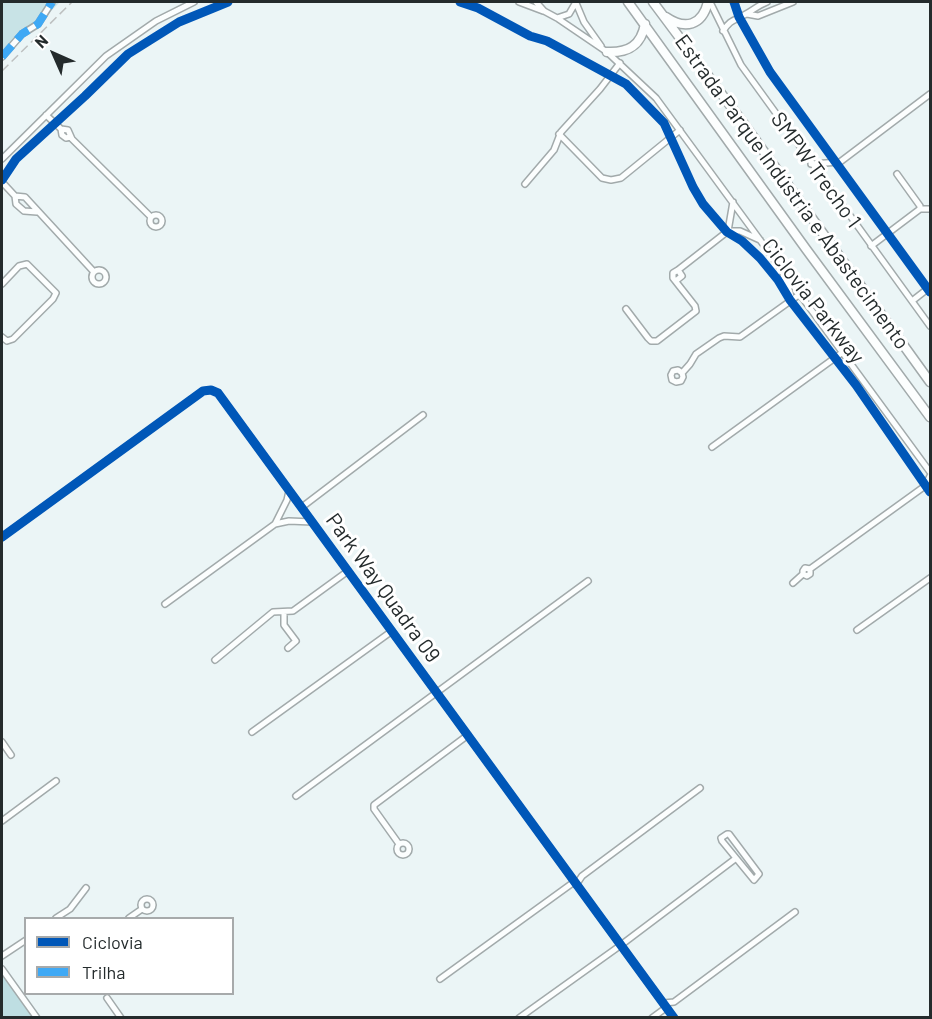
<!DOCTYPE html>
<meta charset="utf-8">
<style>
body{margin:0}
#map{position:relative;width:932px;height:1019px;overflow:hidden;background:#ebf5f6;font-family:Barlow,sans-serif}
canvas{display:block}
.frame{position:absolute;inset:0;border:3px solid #242b2c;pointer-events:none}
.legend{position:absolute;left:24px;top:917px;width:210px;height:78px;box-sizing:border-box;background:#fff;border:2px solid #a7aaab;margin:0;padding:8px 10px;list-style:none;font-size:18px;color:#242b2c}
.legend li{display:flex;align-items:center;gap:12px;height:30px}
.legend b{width:30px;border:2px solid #a7aaab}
.north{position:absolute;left:24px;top:24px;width:60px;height:60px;-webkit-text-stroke:4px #fff;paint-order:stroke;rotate:315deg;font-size:16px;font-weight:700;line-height:24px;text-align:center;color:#242b2c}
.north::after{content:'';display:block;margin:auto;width:21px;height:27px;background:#242b2c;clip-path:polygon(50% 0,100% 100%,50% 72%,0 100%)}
</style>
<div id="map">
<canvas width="932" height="1019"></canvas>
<div class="frame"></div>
<ul class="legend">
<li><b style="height:8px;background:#0057b8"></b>Ciclovia</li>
<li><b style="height:8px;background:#3fa9f5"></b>Trilha</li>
</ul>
<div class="north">N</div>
</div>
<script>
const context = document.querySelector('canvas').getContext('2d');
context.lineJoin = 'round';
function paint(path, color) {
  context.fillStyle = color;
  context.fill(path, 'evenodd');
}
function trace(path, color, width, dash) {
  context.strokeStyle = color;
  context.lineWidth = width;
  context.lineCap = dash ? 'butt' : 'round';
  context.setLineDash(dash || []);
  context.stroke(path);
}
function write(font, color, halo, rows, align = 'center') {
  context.font = font + ' Barlow,sans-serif';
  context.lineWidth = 6;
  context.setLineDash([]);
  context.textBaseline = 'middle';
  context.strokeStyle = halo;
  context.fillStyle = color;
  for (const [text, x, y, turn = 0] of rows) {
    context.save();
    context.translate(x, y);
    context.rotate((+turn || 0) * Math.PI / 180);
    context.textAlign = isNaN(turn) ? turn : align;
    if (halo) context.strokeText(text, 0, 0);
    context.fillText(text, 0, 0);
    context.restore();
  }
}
paint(new Path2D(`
 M2,2H60L2,59Z`), '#c8e3e6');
paint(new Path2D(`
 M2,966L41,1017H2Z`), '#bedee2');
const minor = new Path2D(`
 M519,2L543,11
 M536,2L544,11L557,18L569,14L576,2
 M710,2L741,65L930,326
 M576,3L584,22L601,46
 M747,14L758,16L793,2
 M557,18L607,52L656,98L930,472
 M723,31C731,19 734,21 746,14C753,10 759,5 767,2
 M2,57L22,34L38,24L52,2
 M46,115L61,129L68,130L72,139L151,217
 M61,129L62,135L66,138L70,137
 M559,134L602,178L611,180L621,178L680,130
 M2,159L106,56L156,21L194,2
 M811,164L840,162L930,94
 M897,174L920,206V209
 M2,182L15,196L25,197L94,272
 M525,184L554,150L561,132L600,89L620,63
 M15,196L16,204L24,211L37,212
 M150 221a6 6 0 1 1 12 0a6 6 0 1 1-12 0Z
 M728,231L733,202
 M871,246L920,209H930
 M92 277a7 7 0 1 1 14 0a7 7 0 1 1-14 0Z
 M678,270L728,231H740L760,240
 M783,271C782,282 792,288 791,300
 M2,284L19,266L27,264L56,293L53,299L13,339L7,341L2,337
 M912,301L930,287
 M626,309L648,338L651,341H657L696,311L695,306L673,278V273L678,270L682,276L677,280
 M682,373L678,370L673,371L671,375L672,380L676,382L681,381L683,377L682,373L690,364L696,354L719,338L724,336L740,337L800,294
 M712,447L843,352
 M302,507L423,415
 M275,524L289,521L312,522
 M2,537L203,391L211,390L218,393L674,1018
 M810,569V574L807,576L803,574V571L805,568L810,569L925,486L930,476
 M793,583L803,574
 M165,604L275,524L287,500L289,491
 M284,612V625L296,641L288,648
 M857,630L930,578
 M215,660L273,612L293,611L348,571
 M252,732L392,631
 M2,742L11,755
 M296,796L588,581
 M2,821L56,781
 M727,834H729L759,874L754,880L722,841L721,838Z
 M397 849a6 6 0 1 1 12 0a6 6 0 1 1-12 0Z
 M399,844L374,809V805L468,735
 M576,885L582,876L700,788
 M141 905a6 6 0 1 1 12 0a6 6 0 1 1-12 0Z
 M56,918L70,909L86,888
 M129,918L142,909
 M2,956L26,940
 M2,969L37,1018
 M440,979L574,882
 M107,998L121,1018
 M664,1003L674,1002L795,912
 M519,1018L621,945L735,859
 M652,1018L667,1007`);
const highway = new Path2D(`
 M628,2L806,249L930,417
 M653,2L744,124L930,382
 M666,17C685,30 702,26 708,2
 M607,52C628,53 641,46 645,24`);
trace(minor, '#a2aaab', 8);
trace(highway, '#a2aaab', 11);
trace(minor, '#fcfefe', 5);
trace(highway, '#fcfefe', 8);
trace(new Path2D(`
 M2,71L72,2`), '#bdc0c0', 1.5, [9, 4.5]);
trace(new Path2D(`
 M2,57L22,34L38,24L52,2`), '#3fa9f5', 8, [15, 8]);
trace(new Path2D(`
 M460,2L478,8L530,36L547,41L626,84L664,123L693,187L703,204L727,232L742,241L760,258L778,280L790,300L856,385L930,492
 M734,2L739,17L770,72L930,292
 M2,180L16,159L85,96L128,54L179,22L228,2
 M2,537L203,391L211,390L218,393L674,1018`), '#0057b8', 9);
write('21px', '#242b2c', '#fff', [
 ["SMPW Trecho 1",816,170,54],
 ["Estrada Parque Indústria e Abastecimento",792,192,54],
 ["Ciclovia Parkway",813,301,52],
 ["Park Way Quadra 09",383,588,54]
]);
</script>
